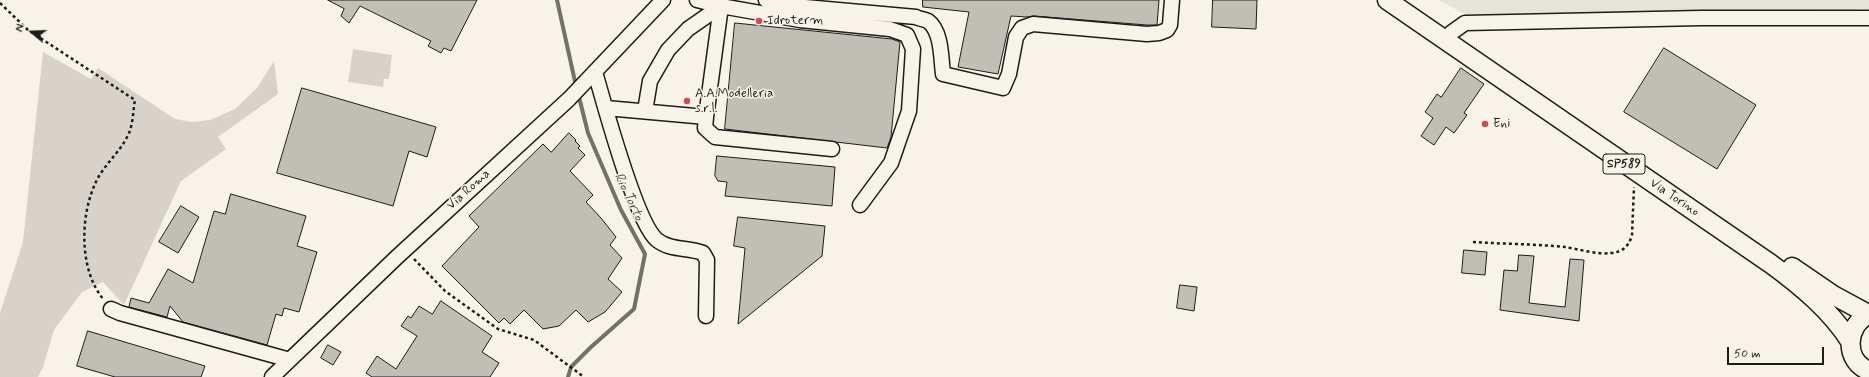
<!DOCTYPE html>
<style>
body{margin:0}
#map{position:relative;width:1869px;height:377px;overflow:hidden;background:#f7f3e8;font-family:Mynerve,sans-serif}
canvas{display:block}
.north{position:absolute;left:12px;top:12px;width:40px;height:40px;-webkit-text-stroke:3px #f7f3e8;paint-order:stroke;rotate:289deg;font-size:11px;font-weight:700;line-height:16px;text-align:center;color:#1c1c1c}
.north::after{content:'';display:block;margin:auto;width:14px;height:18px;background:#1c1c1c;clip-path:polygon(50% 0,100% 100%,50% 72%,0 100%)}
.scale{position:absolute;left:1727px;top:347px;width:97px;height:18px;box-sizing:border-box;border:2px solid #1c1c1c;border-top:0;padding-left:5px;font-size:12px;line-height:14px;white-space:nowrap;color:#1c1c1c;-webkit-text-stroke:3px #f7f3e8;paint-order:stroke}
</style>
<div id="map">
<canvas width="1869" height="377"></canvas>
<div class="north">N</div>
<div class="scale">50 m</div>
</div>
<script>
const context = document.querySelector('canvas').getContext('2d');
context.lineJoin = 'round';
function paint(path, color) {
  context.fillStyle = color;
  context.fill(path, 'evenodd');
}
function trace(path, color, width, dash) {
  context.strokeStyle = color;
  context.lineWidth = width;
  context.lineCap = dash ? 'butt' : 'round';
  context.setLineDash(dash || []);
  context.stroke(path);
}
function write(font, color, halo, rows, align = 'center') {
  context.font = font + ' Mynerve,sans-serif';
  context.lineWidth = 3;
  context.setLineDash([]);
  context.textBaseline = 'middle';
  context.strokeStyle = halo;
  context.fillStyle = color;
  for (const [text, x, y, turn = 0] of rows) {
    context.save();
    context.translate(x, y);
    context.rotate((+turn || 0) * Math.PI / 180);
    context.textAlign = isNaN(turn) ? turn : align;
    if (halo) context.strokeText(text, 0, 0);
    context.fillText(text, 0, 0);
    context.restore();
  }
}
paint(new Path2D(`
 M1438,0H1869V9L1467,15Z`), '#e6e3d9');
paint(new Path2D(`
 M353,49L392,55L389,79H384L383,87L348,82Z
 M43,52L91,79L98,68L175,119L192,122L210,120L235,109L257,88L274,61L278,94L218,137L226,149L181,181L124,305L103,282L82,292L54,330L43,367L38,377H0V313L23,242Z`), '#d7d3cb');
trace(new Path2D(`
 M557,0L576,86
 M568,377L571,367L591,347L634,309L645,254L621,210L588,133L578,93`), '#72716c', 4);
const building = new Path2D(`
 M328,0H477L451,51L444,48L441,53L428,46L431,41L360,6L349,23L341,16L344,9Z
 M923,0H1159L1157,25H1147L1034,16L1027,17L1011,16L998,74L958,67L969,12L923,7Z
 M1213,0H1257L1256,29L1212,27Z
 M735,23L892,39L900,42L891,137L887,148L725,129Z
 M1664,48L1756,105L1717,169L1624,112Z
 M1461,68L1484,84L1464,113L1467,115L1454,133L1446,127L1434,145L1421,136L1433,118L1425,112L1437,94L1441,97Z
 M302,88L436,127L427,157L409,151L393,206L277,173Z
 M569,133L576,140L575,141L580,146L578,148L585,155L570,171L593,195L586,202L601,218L616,237L610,245L622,258L608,279L622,292L605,312L588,322L576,310L559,326L543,329L524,310L510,324L504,318L499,323L442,266L479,227L469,216L543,144L551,152Z
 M717,156L835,167L832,206L725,196L727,182L718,181L715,176Z
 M231,194L306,216L297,246L317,252L299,312L284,308L282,316L276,314L267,345L183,322L170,306L167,317L129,307L131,298L149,303L168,269L193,283L214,211L225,214Z
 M181,206L199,217L178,253L159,242Z
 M738,217L825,226L822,256L738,324L745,248L734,246Z
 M1464,250L1487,252L1485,275L1462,273Z
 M1519,255L1534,256L1529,303L1565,307L1570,259L1584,260L1579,321L1500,310L1504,270L1517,271Z
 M1180,285L1197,287L1194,311L1177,308Z
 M441,301L492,336L482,352L499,363L490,377H372L366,373L377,356L396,369L417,336L401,326L408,316L411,318L419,306L432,314Z
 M88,331L205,366L201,377H115L77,366Z
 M328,345L341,352L333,365L321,358Z`);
paint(building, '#c0beb5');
trace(building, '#1c1c1c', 1);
const minor = new Path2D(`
 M697,0L721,6L800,20L890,29L907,35L913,49L909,111L891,163L860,205
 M766,0L777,4L805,7L916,17C919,19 924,19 928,21C942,31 941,59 943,74L1003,88L1009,74L1016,37L1022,28L1033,24L1147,34L1159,33L1167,30L1170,25L1172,0
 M1451,33L1465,23L1701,18H1869
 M595,72C604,103 636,223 657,240C671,251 688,247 703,253L707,260L706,316
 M606,108L706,117L705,128L715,137L832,149
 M645,111L650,81L668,50L688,29L721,6
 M706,117L721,6
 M111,309L120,313L290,360
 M272,377L397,257L569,99L663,0`);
const major = new Path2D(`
 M1387,0L1771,264C1801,286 1830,310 1850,341
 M1792,267L1833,295L1868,314
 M1869,314C1846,325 1843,360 1869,371`);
trace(minor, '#1c1c1c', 17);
trace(major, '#1c1c1c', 21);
trace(new Path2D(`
 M0,3L28,30L135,100C133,111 133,124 129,133C121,152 103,165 95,184C80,217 79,271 104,300
 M1473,242C1503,244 1534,244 1565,247C1578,249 1598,255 1611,253C1623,252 1629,246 1632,235L1634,187
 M414,259L445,291L498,329L534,340L584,377`), '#1c1c1c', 2.5, [3, 3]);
trace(minor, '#f7f3e8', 14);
trace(major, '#f7f3e8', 18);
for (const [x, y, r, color] of [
 [759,21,4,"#d1495b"],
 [687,101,4,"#d1495b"],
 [1485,124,4,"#d1495b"]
]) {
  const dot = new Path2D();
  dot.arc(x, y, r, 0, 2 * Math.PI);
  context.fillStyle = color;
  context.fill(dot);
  trace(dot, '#f7f3e8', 1.5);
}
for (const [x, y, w] of [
 [1624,164,42]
]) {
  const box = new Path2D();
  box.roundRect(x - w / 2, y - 10, w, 20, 3);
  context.fillStyle = '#f7f3e8';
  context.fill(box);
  trace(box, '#1c1c1c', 1);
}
write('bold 12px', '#1c1c1c', null, [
 ["SP589",1624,164]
]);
write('13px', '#1c1c1c', '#f7f3e8', [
 ["Idroterm",767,21],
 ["A.A.Modelleria",695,94],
 ["s.r.l.",695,109],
 ["Eni",1493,124]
], 'left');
write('13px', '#1c1c1c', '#f7f3e8', [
 ["Via Roma",469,190,-42],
 ["Via Torino",1674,198,34]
]);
write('italic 14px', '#565452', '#f7f3e8', [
 ["Rio Torto",628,197,65]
]);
</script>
